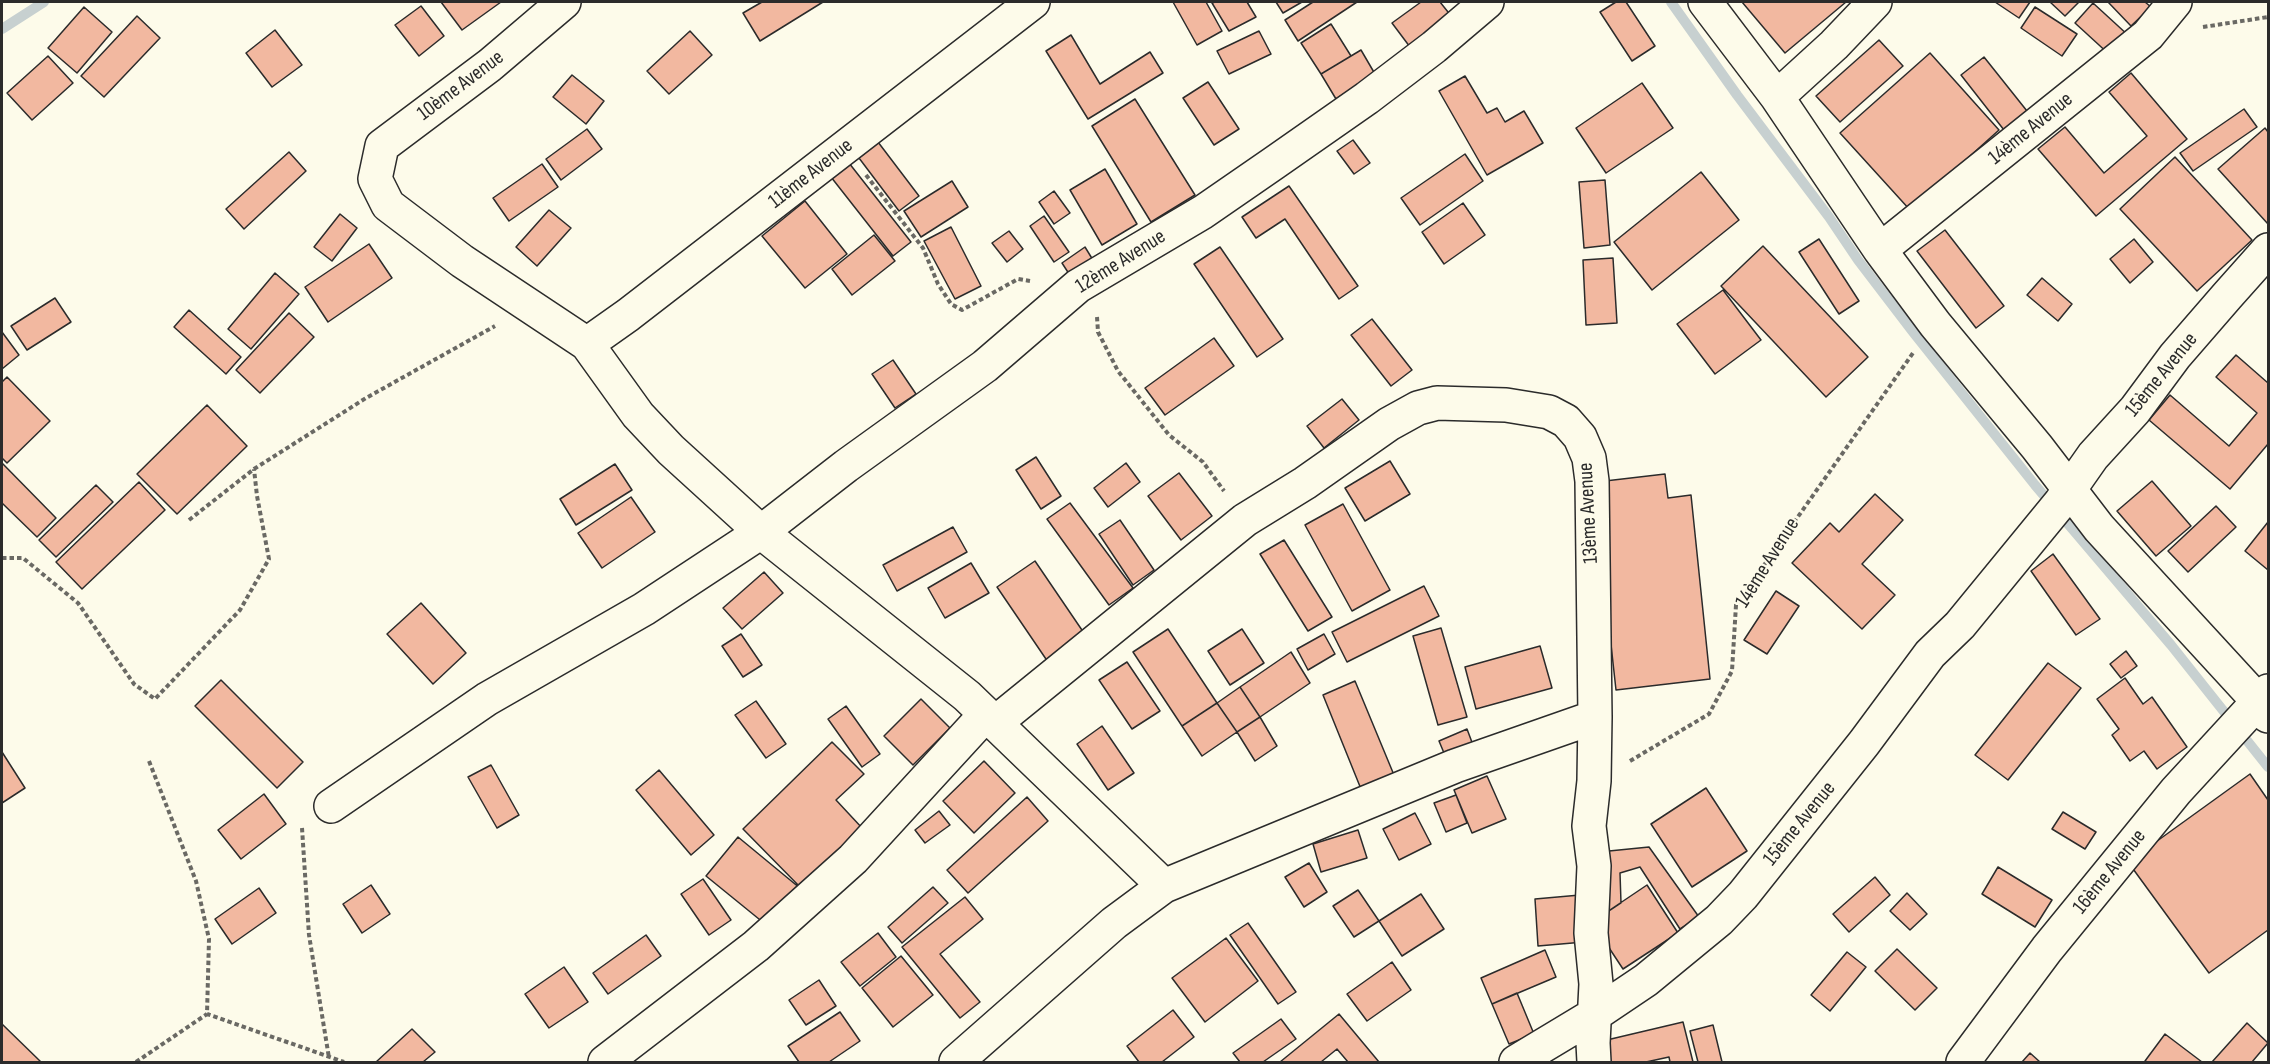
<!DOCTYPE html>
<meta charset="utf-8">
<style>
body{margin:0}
#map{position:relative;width:2270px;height:1064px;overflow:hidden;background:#fdfbea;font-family:"Sofia Sans Condensed",sans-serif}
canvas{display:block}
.frame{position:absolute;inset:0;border:3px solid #2b2b2b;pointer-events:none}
</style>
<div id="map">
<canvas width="2270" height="1064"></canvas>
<div class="frame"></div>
</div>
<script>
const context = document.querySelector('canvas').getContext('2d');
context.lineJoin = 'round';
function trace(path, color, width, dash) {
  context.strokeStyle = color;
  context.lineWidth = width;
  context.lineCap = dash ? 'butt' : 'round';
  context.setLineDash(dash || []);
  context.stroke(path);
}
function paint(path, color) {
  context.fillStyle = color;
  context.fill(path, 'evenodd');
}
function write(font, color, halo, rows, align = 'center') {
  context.font = font + ' "Sofia Sans Condensed",sans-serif';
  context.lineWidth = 4.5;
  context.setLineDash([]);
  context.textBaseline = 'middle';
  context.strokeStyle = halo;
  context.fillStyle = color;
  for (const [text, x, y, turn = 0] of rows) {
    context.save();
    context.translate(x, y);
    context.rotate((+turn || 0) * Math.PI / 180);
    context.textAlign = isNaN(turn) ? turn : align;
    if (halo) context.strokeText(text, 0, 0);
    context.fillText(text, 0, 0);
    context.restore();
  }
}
trace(new Path2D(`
 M1671,2L1737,95L1829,217L1858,260L1913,332L2035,485L2171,645L2268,767
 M2,29L44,2`), '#c7d0d0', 10);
const building = new Path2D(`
 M441,2H501L462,30Z
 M762,2H823L760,41L743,13Z
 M1173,2H1206L1222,31L1197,45Z
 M1215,2H1247L1256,17L1229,31L1212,3Z
 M1276,2H1302L1283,13Z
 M1313,2H1357L1298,41L1285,20Z
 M1421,2H1440L1452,17L1410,47L1392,23Z
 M1616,2H1626L1655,46L1632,61L1600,12Z
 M1742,2H1846L1785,53Z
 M1995,2H2030L2019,18Z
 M2050,2H2079L2065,16Z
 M2108,2H2145L2151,7L2131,26Z
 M2093,3L2129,36L2111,56L2075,23Z
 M421,6L444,36L419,56L395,25Z
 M84,7L112,32L77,73L48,48Z
 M2035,7L2077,34L2062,56L2021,28Z
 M137,16L160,38L104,97L81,76Z
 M1331,24L1351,56L1321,74L1301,43Z
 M275,30L302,65L272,87L246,53Z
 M690,31L712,55L669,94L647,71Z
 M1259,31L1271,54L1229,74L1217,51Z
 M1071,35L1100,84L1150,52L1163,73L1088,119L1046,51Z
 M1879,40L1903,66L1840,122L1816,96Z
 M1361,50L1375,74L1336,99L1321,74Z
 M1930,53L1999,130L1910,210L1840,133Z
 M48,56L73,83L32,120L7,93Z
 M1984,57L2027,111L2004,130L1961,75Z
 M2131,73L2187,139L2096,216L2038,149L2065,127L2104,173L2147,136L2109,92Z
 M572,75L604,101L586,124L553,97Z
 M1465,76L1487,113L1497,108L1505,122L1524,111L1543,143L1487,175L1439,91Z
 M1208,82L1239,129L1214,145L1183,98Z
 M1642,83L1673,128L1606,173L1576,128Z
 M1135,99L1195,195L1151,222L1092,126Z
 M2244,109L2257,127L2193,171L2180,153Z
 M2265,128L2268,132V224L2218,169Z
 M587,129L602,149L561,180L546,159Z
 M1353,140L1370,163L1354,174L1337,151Z
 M878,142L919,196L899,211L859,158Z
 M289,152L306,171L244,229L226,209Z
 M1465,154L1483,181L1420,225L1401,198Z
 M2175,157L2252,240L2197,291L2120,209Z
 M849,163L911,242L893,256L831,177Z
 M542,164L558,187L509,221L493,198Z
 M1105,169L1137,224L1102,245L1070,190Z
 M1701,172L1739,220L1652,290L1614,242Z
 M1605,180L1610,245L1584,248L1579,182Z
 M952,181L968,207L921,237L904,211Z
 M1289,186L1358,286L1339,299L1285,219L1256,238L1242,217Z
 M1054,191L1070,213L1054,224L1039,202Z
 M805,201L847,254L805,288L762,236Z
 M1463,203L1485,235L1444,264L1422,232Z
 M549,210L571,228L537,266L516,247Z
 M340,214L357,228L332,261L314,247Z
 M1044,216L1069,252L1054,262L1030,226Z
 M951,227L981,286L955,299L924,241Z
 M1945,230L2004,306L1976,328L1917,251Z
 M1009,231L1023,249L1007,262L992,243Z
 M874,235L895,261L852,295L832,269Z
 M1819,239L1859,301L1839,314L1799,252Z
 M2134,239L2153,262L2130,283L2110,259Z
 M369,244L392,278L328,322L305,287Z
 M1763,246L1868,357L1826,397L1721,286Z
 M1085,247L1096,265L1073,280L1062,263Z
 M1220,247L1283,339L1257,357L1194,264Z
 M1613,258L1617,323L1586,325L1583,260Z
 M275,273L299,294L251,349L228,329Z
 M2042,278L2072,304L2058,321L2027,295Z
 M1723,290L1761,340L1715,374L1677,324Z
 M55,298L71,322L27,350L11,326Z
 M189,310L241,357L226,374L174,327Z
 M289,313L314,337L260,393L236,370Z
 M1372,319L1412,370L1391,386L1351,335Z
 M2,332L19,355L2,369Z
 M1214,338L1234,366L1165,415L1145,388Z
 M2236,355L2268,383V444L2230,489L2149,420L2170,395L2229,446L2257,413L2216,377Z
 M893,360L916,394L895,408L872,374Z
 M7,377L50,421L7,463L2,458V382Z
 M1342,399L1359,420L1324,448L1307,426Z
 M207,405L247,446L177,514L137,474Z
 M1036,457L1061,496L1041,509L1016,470Z
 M1390,461L1410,494L1365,521L1345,488Z
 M2,463L56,518L37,537L2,503Z
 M1126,463L1140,482L1108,507L1094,488Z
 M615,464L632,490L576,525L560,499Z
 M1179,473L1212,516L1181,540L1148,496Z
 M1665,474L1668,498L1691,495L1710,679L1616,690L1596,508L1605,481Z
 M2152,481L2191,526L2156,556L2117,511Z
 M139,482L165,510L82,589L56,562Z
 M96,485L113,502L56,557L39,540Z
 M1875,494L1903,520L1862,564L1895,595L1862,629L1792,563L1830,523L1839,532Z
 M631,497L655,532L602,568L578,533Z
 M1070,503L1133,588L1109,605L1047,519Z
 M1343,504L1390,590L1352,611L1305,525Z
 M2216,506L2236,527L2188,572L2168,551Z
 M1120,520L1154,570L1133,585L1099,534Z
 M2268,522V570L2245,551Z
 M953,527L967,552L897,591L883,565Z
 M1284,540L1332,617L1308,631L1260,554Z
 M2053,554L2100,619L2076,635L2031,571Z
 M1035,561L1086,636L1048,662L997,587Z
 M971,563L989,593L945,618L928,588Z
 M764,572L783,593L742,629L723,608Z
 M1424,586L1439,616L1347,662L1332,632Z
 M1776,591L1799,606L1767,654L1744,640Z
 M421,603L466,653L433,684L387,634Z
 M1441,628L1467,717L1438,725L1413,636Z
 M1168,629L1217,703L1182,726L1133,652Z
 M1242,629L1264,663L1230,685L1208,651Z
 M741,634L762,665L743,677L722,646Z
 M1324,634L1335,654L1308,670L1297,649Z
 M1540,646L1552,688L1476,709L1465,667Z
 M2126,651L2137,666L2121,678L2110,664Z
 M1291,652L1310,683L1260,717L1240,687Z
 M1127,662L1160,711L1132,729L1099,680Z
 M2048,663L2081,688L2008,780L1975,755Z
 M2125,678L2143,704L2152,697L2187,747L2157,769L2144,751L2130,761L2112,735L2119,729L2097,699Z
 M221,680L303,762L277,788L195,706Z
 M1355,681L1394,775L1361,789L1323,695Z
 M1240,687L1260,717L1237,732L1217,703Z
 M921,699L950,728L913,765L884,736Z
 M756,701L786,744L766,758L735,715Z
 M1217,703L1237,732L1202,756L1182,726Z
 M846,706L880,754L862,767L828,719Z
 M1260,717L1277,746L1255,761L1237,732Z
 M1102,726L1134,773L1108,790L1077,744Z
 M1467,729L1476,753L1449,765L1439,741Z
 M832,742L864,774L836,800L863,829L802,889L743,829Z
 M2,752L25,788L2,803Z
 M984,761L1015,793L974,833L943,801Z
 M491,765L519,815L497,828L468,777Z
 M659,770L714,835L691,855L636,790Z
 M2250,774L2268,800V930L2209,973L2128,862Z
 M1487,776L1506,819L1472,833L1454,790Z
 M1706,788L1747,851L1692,887L1651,824Z
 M264,794L286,824L241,859L218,830Z
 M1456,795L1467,823L1446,832L1434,803Z
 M1027,797L1048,821L968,893L947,870Z
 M939,811L950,825L925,843L915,830Z
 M2063,812L2096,832L2085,849L2052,829Z
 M1415,813L1431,844L1399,860L1383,829Z
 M1358,830L1367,858L1321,872L1313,844Z
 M738,837L801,889L770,928L706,876Z
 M1649,847L1699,917L1680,929L1640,867L1620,873L1621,903L1603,915L1599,852Z
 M1309,863L1327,892L1304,907L1285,877Z
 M1998,867L2052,900L2035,927L1982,894Z
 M1875,877L1890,895L1849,932L1833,914Z
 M703,879L731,920L709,935L681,894Z
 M371,885L390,914L362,933L343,904Z
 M1647,885L1678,933L1623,969L1592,922Z
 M933,887L948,903L902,943L888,927Z
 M259,888L276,913L232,944L215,919Z
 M1358,890L1379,921L1354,937L1333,906Z
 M1907,893L1927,914L1910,930L1890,911Z
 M1421,894L1444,929L1402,956L1379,921Z
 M1580,895L1584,942L1538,946L1535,899Z
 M965,897L983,919L940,954L980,1002L960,1018L902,947Z
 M1248,923L1296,992L1278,1004L1230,935Z
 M878,933L896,957L860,986L841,962Z
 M646,935L661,956L608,994L593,973Z
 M1226,938L1258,981L1205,1022L1172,978Z
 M1897,949L1937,988L1915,1010L1875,971Z
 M1545,950L1556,977L1492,1004L1481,978Z
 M1847,952L1866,967L1830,1011L1811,995Z
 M901,956L933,995L893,1027L862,988Z
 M1392,962L1411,990L1367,1021L1347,994Z
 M564,967L588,1002L549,1028L525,994Z
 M819,980L836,1006L806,1025L789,1000Z
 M1517,993L1534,1034L1509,1044L1492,1004Z
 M1173,1010L1194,1037L1162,1062H1139L1127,1046Z
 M840,1012L860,1041L829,1062H799L788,1046Z
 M1339,1014L1379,1062H1348L1337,1049L1321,1062H1280Z
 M1281,1019L1296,1039L1263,1062H1240L1233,1053Z
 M1683,1022L1693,1062H1670L1669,1057L1646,1062H1599L1594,1043Z
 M2247,1023L2268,1043L2252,1062H2212Z
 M2,1024L41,1062H2Z
 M1713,1025L1722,1062H1698L1690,1031Z
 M412,1029L435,1052L423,1062H376Z
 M2165,1034L2202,1062H2147L2145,1061Z
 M2030,1053L2040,1062H2022Z`);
paint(building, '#f2b8a0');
trace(building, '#2b2b2b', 1.5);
const street = new Path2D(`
 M564,2L490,65L382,146L375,179L388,205L462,261L587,344L638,415L671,450L761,532L967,696L1164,886
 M1705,2L1777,97L1880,250L1935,324L2037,447L2099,528L2259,702L2268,716
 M1777,97L1834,45L1875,2
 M1880,250L2148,35L2175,2
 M587,344L628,315L1033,2
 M995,723L1245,520L1305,483L1389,424L1418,408L1437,403L1506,405L1549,412L1566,421L1580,437L1589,458L1592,481L1595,717
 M331,806L487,699L644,609L761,532L846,466L985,366L1078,286L1203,212L1274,163L1367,98L1434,47L1487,2
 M605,1062L756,946L853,859L986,714
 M956,1062L1114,923L1164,886L1455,766L1595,717L1594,781L1589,826L1594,866L1591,933L1596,984L1593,1043L1594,1062
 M1516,1062L1594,1015L1646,980L1719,920L1743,895L1864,743L1930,654L1960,625L2060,503L2093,456L2135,410L2175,356L2227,296L2268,250
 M1963,1062L2047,949L2176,791L2268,691`);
trace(street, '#2b2b2b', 36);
trace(new Path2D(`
 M2203,27L2268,17
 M866,175L923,248L938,284L951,304L962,310L1018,279L1030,281
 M1097,317L1098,332L1118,371L1169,435L1203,462L1224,491
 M189,520L254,469L366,398L495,326
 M2,558H23L78,603L134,684L155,699L240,610L269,559L257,496L254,469
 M149,761L196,881L209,939L207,1014L344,1062
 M1630,761L1709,714L1732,671L1736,605L1913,353
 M302,828L309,935L329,1058
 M136,1062L207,1014`), '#6a6964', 4, [4.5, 3]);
trace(street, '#fdfbea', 33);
write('21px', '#2b2b2b', '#fdfbea', [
 ["10ème Avenue",461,86,-37],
 ["14ème Avenue",2031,129,-39],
 ["11ème Avenue",811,174,-38],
 ["12ème Avenue",1121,262,-32],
 ["15ème Avenue",2162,375,-51],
 ["13ème Avenue",1589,513,-93],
 ["14ème Avenue",1768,563,-58],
 ["15ème Avenue",1800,824,-51],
 ["16ème Avenue",2110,872,-51]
]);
</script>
